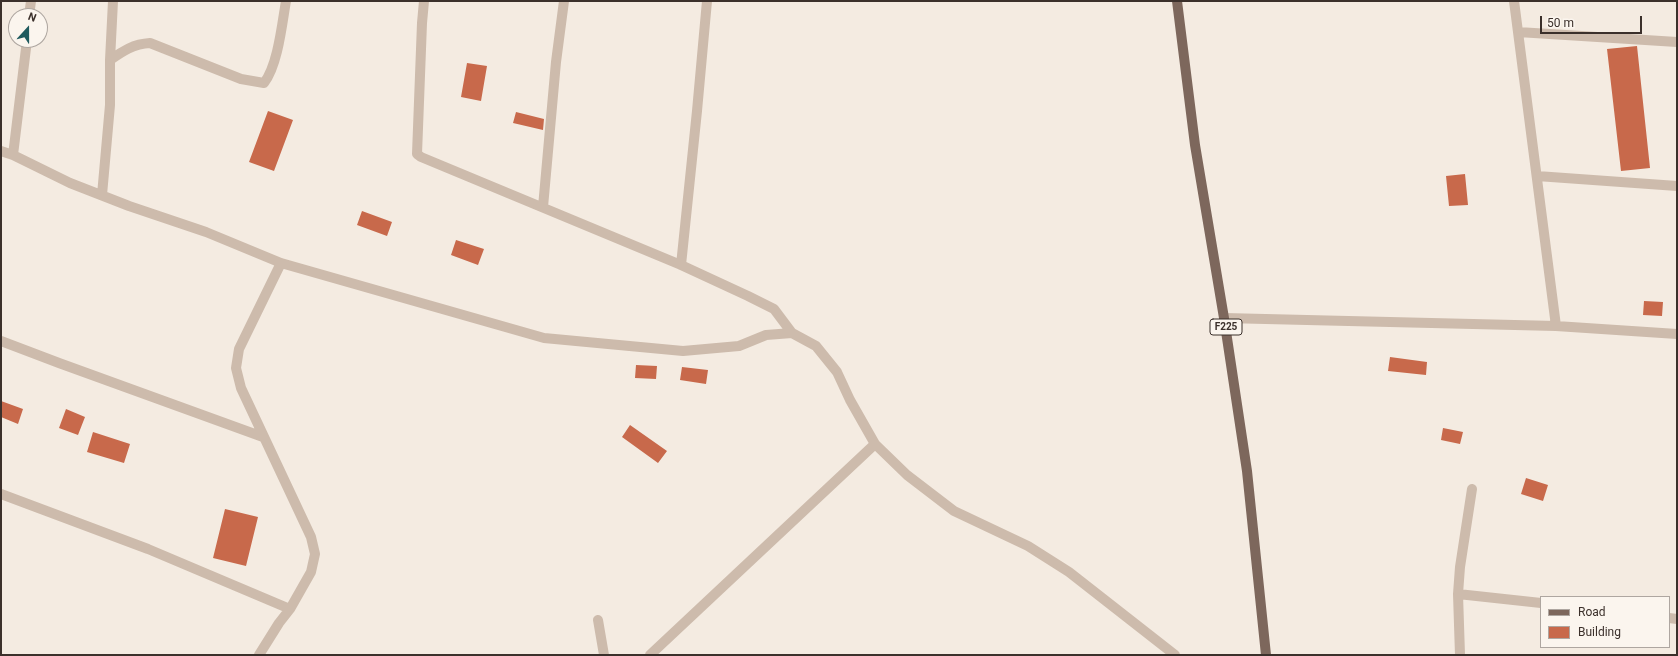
<!DOCTYPE html>
<style>
body{margin:0}
#map{position:relative;width:1678px;height:656px;overflow:hidden;background:#f4ebe1;font-family:Roboto,sans-serif}
canvas{display:block}
.frame{position:absolute;inset:0;border:2px solid #3b302b;pointer-events:none}
.legend{position:absolute;left:1540px;top:596px;width:130px;height:52px;box-sizing:border-box;background:#fbf5ee;border:1px solid #aea6a0;margin:0;padding:5px 7px;list-style:none;font-size:12px;color:#3b302b}
.legend li{display:flex;align-items:center;gap:8px;height:20px}
.legend b{width:20px;border:1px solid #aea6a0}
.north{position:absolute;left:8px;top:8px;width:40px;height:40px;box-sizing:border-box;background:#fbf5ee;border:1px solid #aea6a0;border-radius:50%;rotate:21deg;font-size:11px;font-weight:700;line-height:16px;text-align:center;color:#3b302b}
.north::after{content:'';display:block;margin:auto;width:14px;height:18px;background:#1f5a5e;clip-path:polygon(50% 0,100% 100%,50% 72%,0 100%)}
.scale{position:absolute;left:1540px;top:16px;width:102px;height:18px;box-sizing:border-box;border:2px solid #3b302b;border-top:0;padding-left:5px;font-size:12px;line-height:14px;white-space:nowrap;color:#3b302b;-webkit-text-stroke:3px #fbf5ee;paint-order:stroke}
</style>
<div id="map">
<canvas width="1678" height="656"></canvas>
<div class="frame"></div>
<ul class="legend">
<li><b style="height:5px;background:#7d675c"></b>Road</li>
<li><b style="height:11px;background:#c8694b"></b>Building</li>
</ul>
<div class="north">N</div>
<div class="scale">50 m</div>
</div>
<script>
const context = document.querySelector('canvas').getContext('2d');
context.lineJoin = 'round';
function paint(path, color) {
  context.fillStyle = color;
  context.fill(path, 'evenodd');
}
function trace(path, color, width, dash) {
  context.strokeStyle = color;
  context.lineWidth = width;
  context.lineCap = dash ? 'butt' : 'round';
  context.setLineDash(dash || []);
  context.stroke(path);
}
function write(font, color, halo, rows, align = 'center') {
  context.font = font + ' Roboto,sans-serif';
  context.lineWidth = 3;
  context.setLineDash([]);
  context.textBaseline = 'middle';
  context.strokeStyle = halo;
  context.fillStyle = color;
  for (const [text, x, y, turn = 0] of rows) {
    context.save();
    context.translate(x, y);
    context.rotate((+turn || 0) * Math.PI / 180);
    context.textAlign = isNaN(turn) ? turn : align;
    if (halo) context.strokeText(text, 0, 0);
    context.fillText(text, 0, 0);
    context.restore();
  }
}
paint(new Path2D(`
 M1637,46L1650,168L1621,171L1607,49Z
 M467,63L487,66L481,101L461,97Z
 M268,111L293,120L274,171L249,162Z
 M516,112L544,119L543,130L513,123Z
 M1465,174L1468,205L1449,206L1446,176Z
 M362,211L392,222L387,236L357,225Z
 M456,240L484,249L478,265L451,255Z
 M1644,301L1663,302L1662,316L1643,315Z
 M1390,357L1427,362L1426,375L1388,371Z
 M636,365L657,366L656,379L635,378Z
 M682,367L708,370L706,384L680,380Z
 M1,401L23,409L18,424L1,417Z
 M66,409L85,417L78,435L59,428Z
 M630,425L667,451L658,463L622,437Z
 M1443,428L1463,432L1460,444L1441,440Z
 M93,432L130,444L124,463L87,452Z
 M1526,478L1548,485L1543,501L1521,494Z
 M225,509L258,517L246,566L213,558Z`), '#c8694b');
trace(new Path2D(`
 M424,1L422,23L417,154L421,157L681,265L748,296L774,309L792,333
 M1514,1L1556,326
 M29,16L31,1
 M1518,32L1677,42
 M110,60C123,51 133,44 150,43L241,79L264,83C278,65 282,24 286,1
 M1,151L13,155L70,183L129,206L206,232L281,263L544,338L683,351L739,346L766,335L792,333L816,346L837,372L850,400L875,444L907,475L954,511L1028,546L1069,572L1175,655
 M13,155L27,40
 M1537,176L1677,186
 M102,195L110,105V60L113,1
 M543,207L556,62L564,1
 M681,265L697,111L707,1
 M1224,318L1556,326L1677,334
 M1,341L59,363L263,437
 M1,494L148,549L290,609
 M1458,594L1541,603
 M1669,618L1677,619
 M598,620L604,655
 M259,655L279,623L290,609L311,572L315,554L311,537L241,388L236,368L239,349L281,263
 M650,655L875,444
 M1460,655L1458,594L1460,567L1472,489`), '#cdbbac', 10);
trace(new Path2D(`
 M1177,1L1195,145L1224,318L1247,471L1266,655`), '#7d675c', 10);
for (const [x, y, w] of [
 [1226,327,32]
]) {
  const box = new Path2D();
  box.roundRect(x - w / 2, y - 8, w, 16, 3);
  context.fillStyle = '#fbf5ee';
  context.fill(box);
  trace(box, '#3b302b', 1);
}
write('bold 10px', '#3b302b', null, [
 ["F225",1226,327]
]);
</script>
